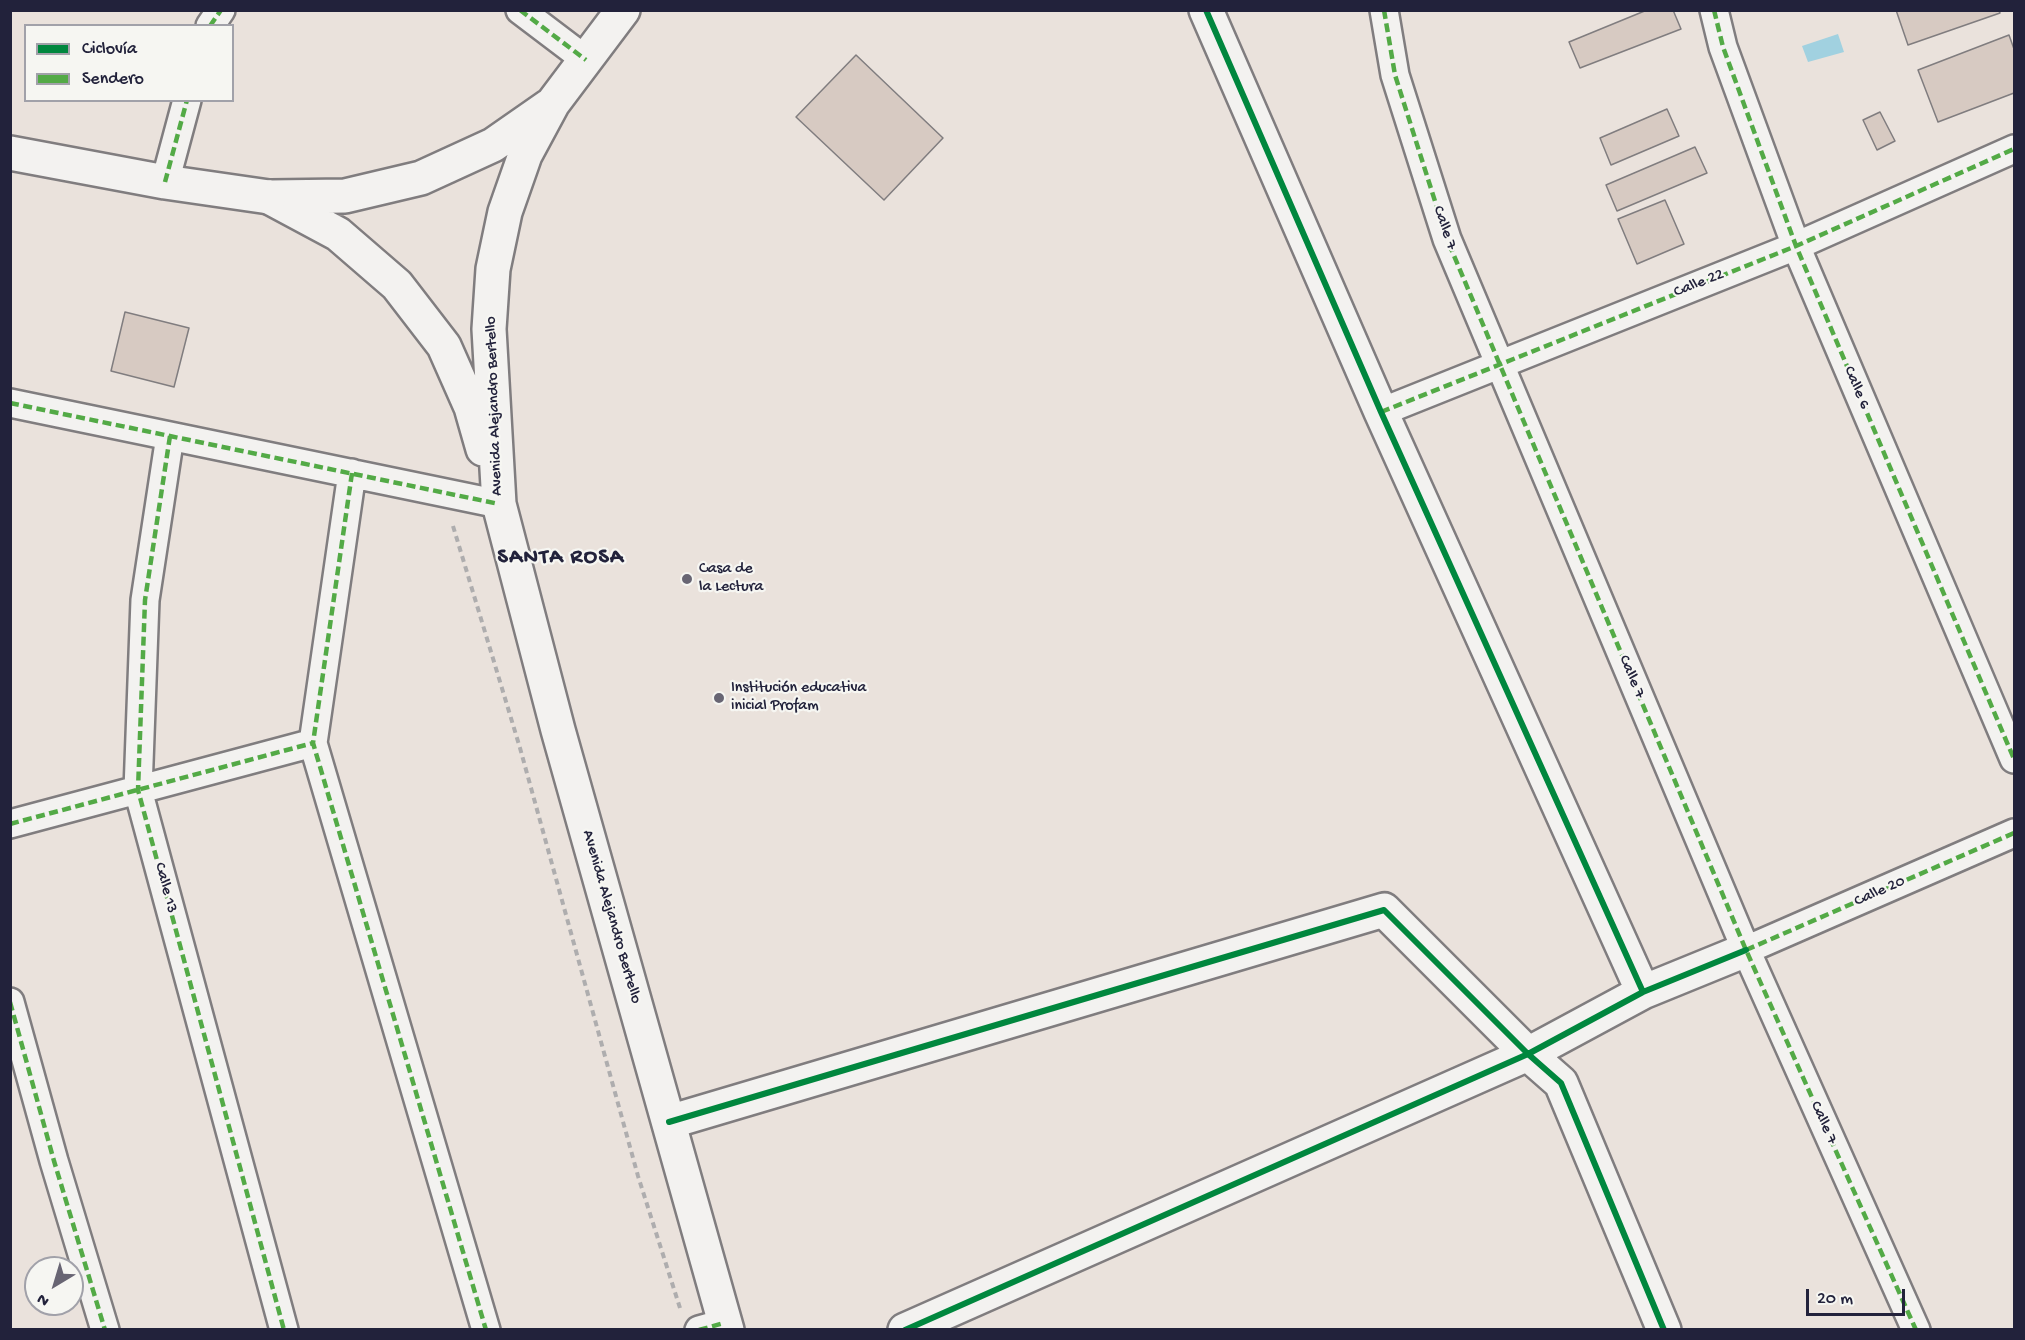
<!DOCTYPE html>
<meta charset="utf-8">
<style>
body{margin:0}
#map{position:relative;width:2025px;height:1340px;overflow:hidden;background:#eae2dc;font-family:"Gochi Hand",sans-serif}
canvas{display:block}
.frame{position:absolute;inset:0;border:12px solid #22223b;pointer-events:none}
.legend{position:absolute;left:24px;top:24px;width:210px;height:78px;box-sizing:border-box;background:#f6f6f2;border:2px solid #a1a1a9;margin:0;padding:8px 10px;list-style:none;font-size:18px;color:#22223b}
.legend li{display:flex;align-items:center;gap:12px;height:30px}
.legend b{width:30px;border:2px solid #a1a1a9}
.north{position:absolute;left:24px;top:1256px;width:60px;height:60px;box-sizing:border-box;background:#f6f6f2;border:2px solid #a1a1a9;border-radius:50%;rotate:218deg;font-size:16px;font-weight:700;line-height:24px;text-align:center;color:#22223b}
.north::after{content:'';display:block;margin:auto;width:21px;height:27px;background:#686573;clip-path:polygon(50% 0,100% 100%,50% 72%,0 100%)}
.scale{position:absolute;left:1806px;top:1289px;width:99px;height:27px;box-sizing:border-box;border:3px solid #22223b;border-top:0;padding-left:8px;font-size:18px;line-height:21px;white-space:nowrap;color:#22223b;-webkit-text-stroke:4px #f6f6f2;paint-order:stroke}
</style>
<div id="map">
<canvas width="2025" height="1340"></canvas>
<div class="frame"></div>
<ul class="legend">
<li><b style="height:8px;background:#00873e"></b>Ciclovía</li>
<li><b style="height:8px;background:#53aa46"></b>Sendero</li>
</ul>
<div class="north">N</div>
<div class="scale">20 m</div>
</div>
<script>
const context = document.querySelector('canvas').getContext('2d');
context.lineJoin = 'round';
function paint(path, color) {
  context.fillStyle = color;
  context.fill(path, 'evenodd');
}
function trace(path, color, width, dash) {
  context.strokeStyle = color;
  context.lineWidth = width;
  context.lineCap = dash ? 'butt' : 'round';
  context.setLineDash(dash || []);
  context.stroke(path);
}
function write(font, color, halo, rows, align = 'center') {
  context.font = font + ' "Gochi Hand",sans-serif';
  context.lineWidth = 4.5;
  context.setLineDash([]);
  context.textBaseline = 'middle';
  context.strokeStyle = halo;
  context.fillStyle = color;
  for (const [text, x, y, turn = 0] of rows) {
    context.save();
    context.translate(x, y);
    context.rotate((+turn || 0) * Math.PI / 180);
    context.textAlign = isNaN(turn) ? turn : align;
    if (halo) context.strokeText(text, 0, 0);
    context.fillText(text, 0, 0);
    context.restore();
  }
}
paint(new Path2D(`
 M1838,34L1844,52L1808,62L1802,46Z`), '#a1d1e0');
const building = new Path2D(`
 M1647,10H1673L1681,29L1580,68L1569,42Z
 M1896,10H1999L2000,13L1908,45Z
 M2009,35L2014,49V93L1938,122L1918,70Z
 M856,55L943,138L884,200L796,117Z
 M1667,109L1679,136L1611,165L1600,138Z
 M1880,112L1895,141L1877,150L1863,120Z
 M1695,147L1707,173L1617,211L1606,185Z
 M1665,200L1684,244L1637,264L1618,219Z
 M125,312L189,328L174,387L111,371Z`);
paint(building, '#d7cac2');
trace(building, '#807d7f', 1.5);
const pedestrian = new Path2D(`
 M520,10L586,60
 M1384,10L1395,75L1447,239L1746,950L1916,1330
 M1714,10L1723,47L1796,246L2014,759
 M210,26L221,10
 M165,182L187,100
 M10,403L499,504
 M1381,412L1796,246L2014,149
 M170,436L145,600L138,790L284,1330
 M352,473L313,743L486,1330
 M10,824L313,743
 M1746,950L2014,833
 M10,1002L54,1161L105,1330
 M699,1330L724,1323`);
const minor = new Path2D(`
 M1206,10L1381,412L1643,992
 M669,1122L1384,910L1528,1054L1561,1083L1664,1330
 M905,1330L1528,1054L1643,992L1746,950`);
const secondary = new Path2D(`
 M623,10L553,103L525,155L505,212L493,269L489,329L499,504L558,730L727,1330
 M269,197L338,234L397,285L444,346L471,407L483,449
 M271,197L345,196L421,178L493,145L549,106`);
const primary = new Path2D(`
 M10,153L165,182L269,197`);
trace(pedestrian, '#807d7f', 32);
trace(minor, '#807d7f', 38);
trace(secondary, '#807d7f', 38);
trace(primary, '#807d7f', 38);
trace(new Path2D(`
 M453,526L520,748L638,1176L680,1308`), '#aeadae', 4, [6, 4.5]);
trace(pedestrian, '#f3f2f0', 27);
trace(minor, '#f3f2f0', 33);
trace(secondary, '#f3f2f0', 33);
trace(primary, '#f3f2f0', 33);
trace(new Path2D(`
 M520,10L586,60
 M1384,10L1395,75L1447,239L1746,950L1916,1330
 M1714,10L1723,47L1796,246L2014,759
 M210,26L221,10
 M165,182L187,100
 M10,403L499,504
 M1381,412L1796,246L2014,149
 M170,436L145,600L138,790L284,1330
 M352,473L313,743L486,1330
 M10,824L313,743
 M1746,950L2014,833
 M10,1002L54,1161L105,1330
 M699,1330L724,1323`), '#53aa46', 4.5, [9, 4.5]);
trace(new Path2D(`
 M1206,10L1381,412L1643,992
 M669,1122L1384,910L1528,1054L1561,1083L1664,1330
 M905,1330L1528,1054L1643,992L1746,950`), '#00873e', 6);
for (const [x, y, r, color] of [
 [687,579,6,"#686573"],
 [719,698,6,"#686573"]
]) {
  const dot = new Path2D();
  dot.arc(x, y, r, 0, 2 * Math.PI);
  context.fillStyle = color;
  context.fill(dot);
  trace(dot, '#f6f6f2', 2);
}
write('16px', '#22223b', '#f6f6f2', [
 ["Calle 7",1444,228,71],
 ["Calle 22",1699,284,-22],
 ["Calle 6",1856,388,67],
 ["Avenida Alejandro Bertello",495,406,-92],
 ["Calle 7",1631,677,67],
 ["Calle 13",165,888,75],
 ["Calle 20",1880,892,-24],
 ["Avenida Alejandro Bertello",611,917,74],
 ["Calle 7",1823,1123,66]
]);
write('16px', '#22223b', '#f6f6f2', [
 ["Casa de",699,570],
 ["la Lectura",699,588],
 ["Institución educativa",731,689],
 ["inicial Profam",731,707]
], 'left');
context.letterSpacing = '1.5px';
write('bold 22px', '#22223b', '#f6f6f2', [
 ["SANTA ROSA",561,559]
]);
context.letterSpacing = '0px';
</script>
